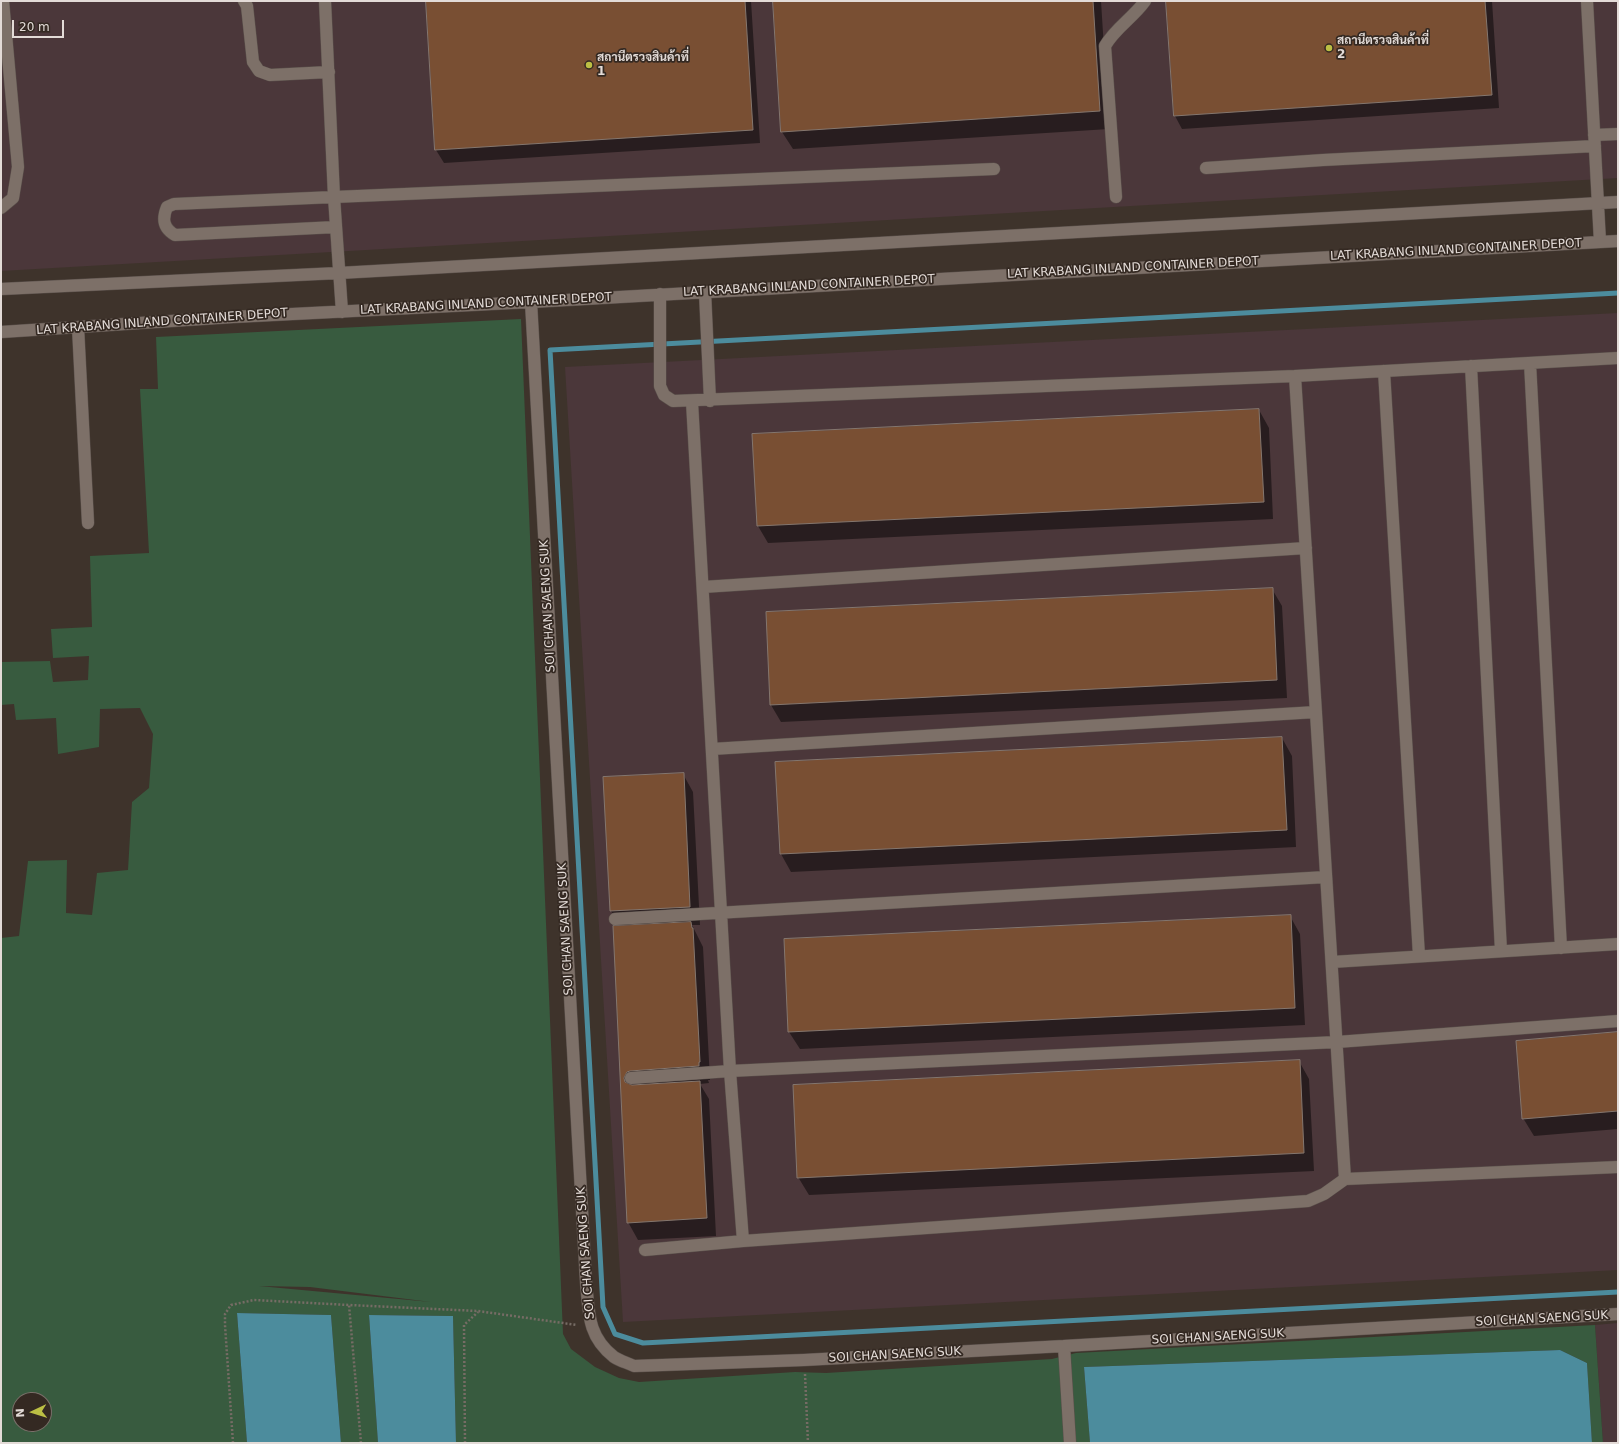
<!DOCTYPE html>
<meta charset="utf-8">
<style>
body{margin:0}
#map{position:relative;width:1619px;height:1444px;overflow:hidden;background:#3e332b;font-family:"DejaVu Sans",sans-serif}
canvas{display:block}
.frame{position:absolute;inset:0;border:2px solid #e3dbd7;pointer-events:none}
.north{position:absolute;left:12px;top:1392px;width:40px;height:40px;box-sizing:border-box;background:#342922;border:1px solid #7a706a;border-radius:50%;rotate:266deg;font-size:11px;font-weight:700;line-height:16px;text-align:center;color:#e3dbd7}
.north::after{content:'';display:block;margin:auto;width:14px;height:18px;background:#bcbf44;clip-path:polygon(50% 0,100% 100%,50% 72%,0 100%)}
.scale{position:absolute;left:12px;top:20px;width:52px;height:18px;box-sizing:border-box;border:2px solid #e3dbd7;border-top:0;padding-left:5px;font-size:12px;line-height:14px;white-space:nowrap;color:#e3dbd7;-webkit-text-stroke:3px #342922;paint-order:stroke}
</style>
<div id="map">
<canvas width="1619" height="1444"></canvas>
<div class="frame"></div>
<div class="north">N</div>
<div class="scale">20 m</div>
</div>
<script>
const context = document.querySelector('canvas').getContext('2d');
context.lineJoin = 'round';
function paint(path, color) {
  context.fillStyle = color;
  context.fill(path, 'evenodd');
}
function trace(path, color, width, dash) {
  context.strokeStyle = color;
  context.lineWidth = width;
  context.lineCap = dash ? 'butt' : 'round';
  context.setLineDash(dash || []);
  context.stroke(path);
}
function write(font, color, halo, rows, align = 'center') {
  context.font = font + ' "DejaVu Sans",Sarabun,sans-serif';
  context.lineWidth = 3.5;
  context.setLineDash([]);
  context.textBaseline = 'middle';
  context.strokeStyle = halo;
  context.fillStyle = color;
  for (const [text, x, y, turn = 0] of rows) {
    context.save();
    context.translate(x, y);
    context.rotate((+turn || 0) * Math.PI / 180);
    context.textAlign = isNaN(turn) ? turn : align;
    if (halo) context.strokeText(text, 0, 0);
    context.fillText(text, 0, 0);
    context.restore();
  }
}
paint(new Path2D(`
 M1,1H1618V178L1,271Z
 M1618,313V1270L623,1322L565,367Z
 M1618,1323V1443H1603L1595,1325Z`), '#4b373a');
paint(new Path2D(`
 M521,319L563,1334L571,1349L595,1367L619,1378L639,1382L795,1372L826,1373L1052,1359L1076,1353L1595,1325L1603,1443H1592L1587,1363L1560,1350L1084,1367L1090,1443H456L453,1316L369,1315L378,1443H341L331,1315L237,1313L247,1443H1V938L19,936L28,861L67,860L66,913L92,915L97,873L128,870L132,802L149,788L153,734L140,708L100,709L99,747L58,754L56,718L16,720L14,704L1,705V662L50,661L53,682L88,680L89,656L53,658L51,629L92,627L90,556L149,553L140,389H158L156,337ZM259,1286L310,1287L431,1302ZM20,1400H44V1424H20Z`), '#385b3f');
paint(new Path2D(`
 M237,1313L331,1315L341,1443H247Z
 M369,1315L453,1316L456,1443H378Z
 M1560,1350L1587,1363L1592,1443H1090L1084,1367Z`), '#4c8c9d');
paint(new Path2D(`
 M751,1L760,143L444,163L436,150L427,2Z
 M774,1H1101L1109,129L793,149L782,132Z
 M1167,1H1492L1499,108L1182,129L1175,116Z
 M1259,410L1269,428L1273,519L768,543L758,526Z
 M1272,589L1282,606L1287,698L781,722L771,705Z
 M1282,738L1292,756L1296,847L791,872L781,854Z
 M683,774L693,792L700,925H692L703,947L710,1080H708L709,1083L700,1084L709,1099L716,1236L638,1240L628,1222L614,927H620L611,911L605,778Z
 M1290,916L1300,934L1305,1025L800,1049L789,1032Z
 M1618,1033V1129L1534,1136L1523,1118Z
 M1299,1061L1309,1079L1314,1171L809,1195L798,1177Z`), '#0007');
trace(new Path2D(`
 M1618,293L550,350L603,1307L615,1334L643,1343L1618,1292`), '#4c8c9d', 5);
const building = new Path2D(`
 M426,1H745L753,130L435,150Z
 M773,1H1093L1100,111L781,132Z
 M1166,1H1485L1492,95L1174,116Z
 M1259,409L1264,502L757,526L752,434Z
 M1273,588L1277,680L770,705L766,612Z
 M1282,737L1287,830L780,854L775,762Z
 M684,773L690,907L610,911L603,777Z
 M1291,915L1295,1008L788,1032L784,939Z
 M691,922L692,928H693L700,1062H699V1066L630,1071L627,1072L624,1078L625,1082L632,1085L700,1081L707,1218L627,1223L613,926Z
 M1618,1032V1111L1522,1119L1516,1041Z
 M1300,1060L1304,1153L797,1178L793,1085Z`);
paint(building, '#794f33');
trace(building, '#84766e', 1);
const minor = new Path2D(`
 M244,1L247,6L253,62L259,71L270,75L329,72
 M325,1L334,197L174,204L167,207C162,219 163,228 175,235L336,227
 M1587,1L1600,242
 M1594,135L1618,134
 M1206,168L1323,160L1595,146
 M1116,197L1105,46C1115,28 1133,18 1145,1
 M1,208L13,198L18,167L3,1
 M1,289L339,273L1618,202
 M705,292L710,401
 M660,294V386L664,395L673,401L1295,376L1618,358
 M531,302L586,1281C589,1312 587,1336 614,1357C620,1361 628,1363 634,1366L804,1360L1064,1346L1618,1314
 M342,312L334,197L994,169
 M78,327L88,523
 M1,332L233,317L531,302L1618,241
 M1530,363L1561,948
 M1471,366L1501,951
 M1384,371L1419,956
 M1295,376L1345,1179
 M692,402L730,1071L743,1241
 M703,587L1306,548
 M712,749L1316,712
 M615,919L1326,877
 M1332,962L1618,944
 M631,1078L730,1071L1337,1042L1618,1021
 M645,1250L743,1241L1308,1201L1324,1194L1345,1179L1618,1167
 M1064,1346L1070,1443`);
trace(minor, '#5a504b', 13);
trace(new Path2D(`
 M805,1374L808,1443
 M233,1443L225,1325V1314L231,1305L254,1300L349,1305
 M361,1443L349,1305L478,1311L577,1325
 M465,1443L464,1325L478,1312`), '#766c65', 2.5, [2, 2]);
trace(minor, '#7d7068', 12);
for (const [x, y, r, color] of [
 [1329,48,4,"#bcbf44"],
 [589,65,4,"#bcbf44"]
]) {
  const dot = new Path2D();
  dot.arc(x, y, r, 0, 2 * Math.PI);
  context.fillStyle = color;
  context.fill(dot);
  trace(dot, '#342922', 1.5);
}
write('bold 12px', '#e3dbd7', '#342922', [
 ["สถานีตรวจสินค้าที่",1337,41],
 ["2",1337,55],
 ["สถานีตรวจสินค้าที่",597,58],
 ["1",597,72]
], 'left');
write('12px', '#e3dbd7', '#342922', [
 ["LAT KRABANG INLAND CONTAINER DEPOT",1456,250,-3],
 ["LAT KRABANG INLAND CONTAINER DEPOT",1133,268,-3],
 ["LAT KRABANG INLAND CONTAINER DEPOT",809,286,-3],
 ["LAT KRABANG INLAND CONTAINER DEPOT",486,304,-3],
 ["LAT KRABANG INLAND CONTAINER DEPOT",162,322,-4],
 ["SOI CHAN SAENG SUK",548,606,-93],
 ["SOI CHAN SAENG SUK",566,929,-93],
 ["SOI CHAN SAENG SUK",586,1253,-94],
 ["SOI CHAN SAENG SUK",1542,1319,-3],
 ["SOI CHAN SAENG SUK",1218,1337,-3],
 ["SOI CHAN SAENG SUK",895,1355,-3]
]);
</script>
